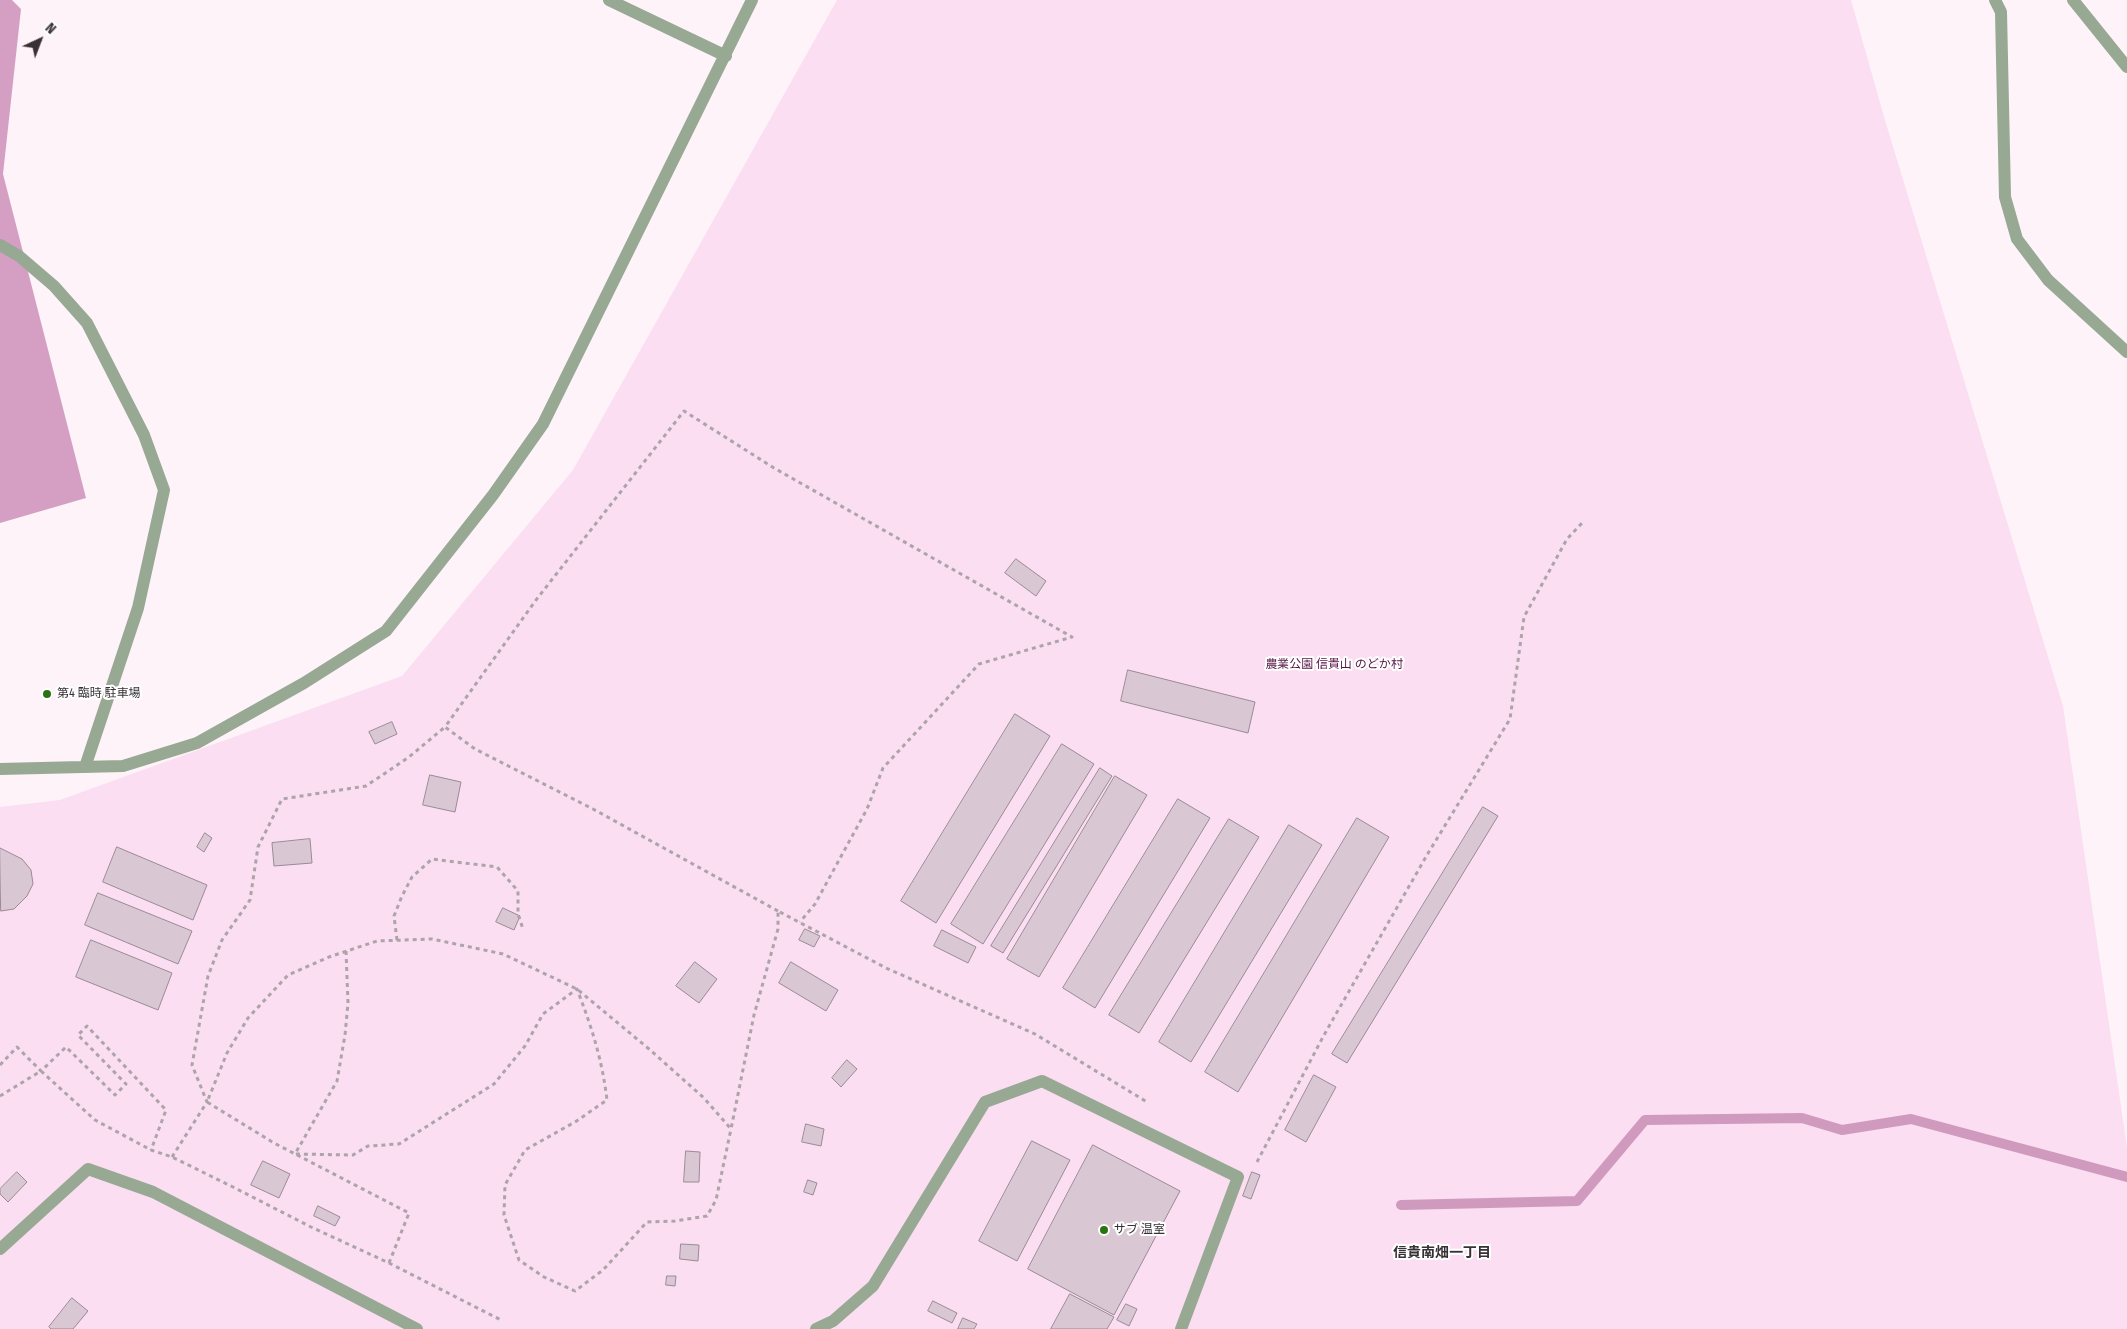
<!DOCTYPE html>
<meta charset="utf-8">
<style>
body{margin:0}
#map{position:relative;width:2127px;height:1329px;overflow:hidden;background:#fdf3f9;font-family:"Fira Sans Condensed",sans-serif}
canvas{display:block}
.north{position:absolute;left:15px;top:15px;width:50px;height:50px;-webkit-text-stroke:4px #fff;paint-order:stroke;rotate:43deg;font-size:14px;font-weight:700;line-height:20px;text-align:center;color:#373135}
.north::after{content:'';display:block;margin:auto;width:18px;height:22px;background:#373135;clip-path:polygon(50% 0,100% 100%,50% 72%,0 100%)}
</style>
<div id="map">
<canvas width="2127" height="1329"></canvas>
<div class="north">N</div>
</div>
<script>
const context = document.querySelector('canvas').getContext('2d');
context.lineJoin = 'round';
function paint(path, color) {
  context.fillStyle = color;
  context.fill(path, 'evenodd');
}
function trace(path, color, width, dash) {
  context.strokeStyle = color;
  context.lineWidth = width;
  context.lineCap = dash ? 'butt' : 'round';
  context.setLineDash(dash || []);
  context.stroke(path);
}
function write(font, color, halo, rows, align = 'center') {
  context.font = font + ' "Fira Sans Condensed","Noto Sans JP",sans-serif';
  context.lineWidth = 4;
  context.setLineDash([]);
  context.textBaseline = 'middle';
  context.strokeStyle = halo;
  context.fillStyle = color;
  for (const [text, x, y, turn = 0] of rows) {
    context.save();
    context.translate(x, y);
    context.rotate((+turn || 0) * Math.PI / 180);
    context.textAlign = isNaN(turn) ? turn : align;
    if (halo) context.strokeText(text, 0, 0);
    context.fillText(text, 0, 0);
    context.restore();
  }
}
paint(new Path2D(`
 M837,0H1851L1884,117L2063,706L2127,1148V1329H0V807L60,800L402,676L573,470Z`), '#fbdef1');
paint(new Path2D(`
 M0,0H12L21,9L3,174L86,498L0,523Z`), '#d49fc3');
trace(new Path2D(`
 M1401,1205L1577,1201L1645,1120L1802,1118L1842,1130L1911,1119L2127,1177`), '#cf9abe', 10);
const building = new Path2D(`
 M1016,559L1046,581L1036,596L1005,573Z
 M1128,670L1255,702L1248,733L1121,701Z
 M1015,714L1050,736L936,923L901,901Z
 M392,722L397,734L375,744L369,732Z
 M1062,744L1094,764L983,944L951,924Z
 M1100,768L1112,776L1003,953L991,946Z
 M430,775L461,782L455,812L423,805Z
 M1115,776L1147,795L1039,977L1007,959Z
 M1178,799L1210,818L1095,1008L1063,988Z
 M1483,807L1498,816L1347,1063L1332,1054Z
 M1357,818L1389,837L1238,1092L1205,1072Z
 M1229,819L1259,837L1139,1033L1109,1015Z
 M1289,825L1322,845L1191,1062L1159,1042Z
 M205,833L212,838L204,852L197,847Z
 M310,839L312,863L274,866L272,843Z
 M117,847L207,885L193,920L103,882Z
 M0,848L22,859L31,870L33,884L27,896L14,909L1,911Z
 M98,893L192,931L178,964L85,925Z
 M503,908L520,916L514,930L496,922Z
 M805,929L820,936L814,947L799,940Z
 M942,930L976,947L968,963L934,946Z
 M91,940L172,973L158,1010L76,977Z
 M695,962L717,979L699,1003L676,986Z
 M791,962L838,990L826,1011L779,983Z
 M847,1060L857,1069L841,1087L832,1078Z
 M1314,1075L1336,1087L1306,1142L1285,1130Z
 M806,1124L824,1129L821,1146L802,1142Z
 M1032,1141L1070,1160L1017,1261L979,1241Z
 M1093,1145L1180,1191L1114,1315L1028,1269Z
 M686,1151L700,1152L699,1182H684Z
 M263,1161L290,1174L279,1198L251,1185Z
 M17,1172L27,1182L8,1202L0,1194V1189Z
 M1252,1172L1260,1175L1251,1199L1243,1196Z
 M808,1180L817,1183L813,1195L804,1192Z
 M318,1206L340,1217L335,1226L314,1216Z
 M681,1244L699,1245L698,1261L680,1259Z
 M667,1276H676L675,1286L666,1285Z
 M1070,1294L1114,1317L1107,1329H1051Z
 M72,1298L88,1311L73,1329H51L49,1327Z
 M933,1301L957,1313L952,1323L928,1311Z
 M1126,1304L1137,1309L1129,1326L1117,1320Z
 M963,1318L977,1324L974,1329H958Z`);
paint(building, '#d9c8d3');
trace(building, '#9b8b96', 1);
trace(new Path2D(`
 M778,911L593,809L475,749L445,727L536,600L684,411L774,468L1072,637L979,664L883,768L867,809L815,904L800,922
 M397,940L394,916L402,896L412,877L432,859L497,867L518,891V914L523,929
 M346,951L348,1003L345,1035L337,1081L295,1154L353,1155L368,1146L399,1144L494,1084L525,1046L543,1014L577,989C592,1028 602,1059 607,1100L575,1122L525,1150L505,1185L504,1215L519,1260L544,1277L575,1291L603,1270L647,1222L675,1221L707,1216L716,1200L731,1129
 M0,1065L17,1047L41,1071L66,1047L115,1095L126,1084L78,1035L87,1026L166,1110L151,1150
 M0,1096L41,1071L95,1120L151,1150L172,1157L233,1187L311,1227L389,1263L501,1320
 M172,1157L207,1102L192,1065L208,976L222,940L250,900L258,847L282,799L366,786L409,757L445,727
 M1257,1162L1324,1035L1427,855L1510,719L1524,617L1567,539L1582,523
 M389,1263L409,1213L274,1143L207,1102L227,1053L248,1018L288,975L329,957L377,941L432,939L503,954L577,989L649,1049L704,1098L731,1129L754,1015L778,929V911L886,968L1035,1034L1147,1102`), '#ada4aa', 3, [4, 4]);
trace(new Path2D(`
 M609,0L726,56
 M1995,0L2001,12L2005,197L2017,239L2048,280L2127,352
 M2073,0L2127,67
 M0,245L19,256L54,286L87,323L144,435L164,490L138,608L85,767
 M0,769L123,766L197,743L304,683L386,631L493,495L543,424L752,0
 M0,1249L88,1169L153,1192L417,1329
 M816,1329L833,1321L873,1286L985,1102L1042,1081L1238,1177L1181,1329`), '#97a893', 12);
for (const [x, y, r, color] of [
 [47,694,5,"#2a7214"],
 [1104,1230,5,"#2a7214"]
]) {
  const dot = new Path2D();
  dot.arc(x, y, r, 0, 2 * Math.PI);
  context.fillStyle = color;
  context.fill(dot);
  trace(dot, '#fff', 2);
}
write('12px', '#541545', '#fff', [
 ["農業公園 信貴山 のどか村",1334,665]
]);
write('12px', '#373135', '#fff', [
 ["第4 臨時 駐車場",57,694],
 ["サブ 温室",1114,1230]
], 'left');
write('bold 14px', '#373135', '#fff', [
 ["信貴南畑一丁目",1442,1253]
]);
</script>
